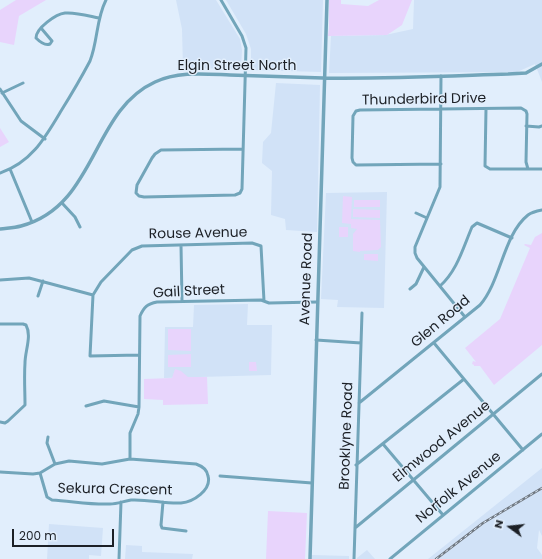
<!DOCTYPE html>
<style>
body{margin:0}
#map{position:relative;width:542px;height:559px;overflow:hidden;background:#e1eefc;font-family:Poppins,sans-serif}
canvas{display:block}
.north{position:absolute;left:490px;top:507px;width:40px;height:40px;-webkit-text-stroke:3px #e1eefc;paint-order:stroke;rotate:285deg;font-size:11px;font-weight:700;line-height:16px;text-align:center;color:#1c2026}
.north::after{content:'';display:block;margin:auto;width:14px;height:18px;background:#1c2026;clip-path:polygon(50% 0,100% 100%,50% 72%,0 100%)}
.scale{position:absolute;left:12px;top:529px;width:102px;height:18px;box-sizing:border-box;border:2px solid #1c2026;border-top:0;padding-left:5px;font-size:12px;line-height:14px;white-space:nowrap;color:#1c2026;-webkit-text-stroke:3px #e1eefc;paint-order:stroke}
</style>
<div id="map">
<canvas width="542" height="559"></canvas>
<div class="north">N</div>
<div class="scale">200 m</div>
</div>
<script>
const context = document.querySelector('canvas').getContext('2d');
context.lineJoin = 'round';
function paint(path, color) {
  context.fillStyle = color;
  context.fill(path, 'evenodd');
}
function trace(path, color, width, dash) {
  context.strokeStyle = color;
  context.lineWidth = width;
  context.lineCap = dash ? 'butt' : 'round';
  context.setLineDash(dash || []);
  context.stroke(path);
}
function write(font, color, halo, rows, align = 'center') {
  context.font = font + ' Poppins,sans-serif';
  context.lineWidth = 3;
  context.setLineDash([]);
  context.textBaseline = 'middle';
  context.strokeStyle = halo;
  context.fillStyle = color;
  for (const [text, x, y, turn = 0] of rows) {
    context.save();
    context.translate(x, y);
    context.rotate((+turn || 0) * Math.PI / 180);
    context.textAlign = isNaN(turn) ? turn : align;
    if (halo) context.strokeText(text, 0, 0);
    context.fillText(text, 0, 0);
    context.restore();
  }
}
paint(new Path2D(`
 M176,0H216L240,39L242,50L241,69L183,68L182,29Z
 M226,0H323L321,72L251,70V49L246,34Z
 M414,0H542V82L535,64L517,72L329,73L331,36L385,35L413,29Z
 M276,83L320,85L317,232L286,230L285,219L271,215L272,171L262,163L263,142L271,133Z
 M387,192L384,308L337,307L338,300L321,299L326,193Z
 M248,304L247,325H272L271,375L164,378L165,327H193L194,305Z
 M542,468V536L539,530L537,548L542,555V559H428Z
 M49,524L103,528L101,556L89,555V559H47Z
 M126,545L142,546V552L193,554L192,559H125Z
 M367,550L375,559H357V558Z
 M312,555L349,556V559H311Z`), '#d1e2f7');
paint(new Path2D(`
 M16,0H46L19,16L14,45L0,42V10Z
 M329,0H341V4L368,6L379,0H412L402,25L387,35L328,36L329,28Z
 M0,128L9,142L0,147Z
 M343,196L352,197L351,219L380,220L381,247L378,250L360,251V252L353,251V234L357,229L351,228V224L342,223Z
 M354,200H380V207H354Z
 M353,209L380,210V218L353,217Z
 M339,227H348V237H339Z
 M542,233V345L494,385L480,366H474V365L472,364L473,361L476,362L465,348L500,319L530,248L524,245L525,244L531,245L535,237Z
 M364,254H378V261L364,260Z
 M168,329H191V351L168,350Z
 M191,354V367H168V355Z
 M249,362H256L257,371H249Z
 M175,369L181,371L188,377H207L208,404L163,405V400L144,399V379L172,378Z
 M268,511L307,513L305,559H266Z`), '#e8d4fc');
trace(new Path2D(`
 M221,0L242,36L246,48L242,189L240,193L235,195L144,197L139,196L136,193L137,185L152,158L155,154L161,150L243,149
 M41,28L52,41L50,44C45,46 40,42 36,38C36,28 56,14 65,13C76,12 89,16 99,18
 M441,76L440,187L415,247V253L417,258L465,317
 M0,89L21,121L45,139
 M2,93L23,83
 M486,109L485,166L490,169H542
 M526,126L539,127L542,126
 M441,164L356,165L353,162L352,158L353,116L356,111L360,110L521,108L526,111L527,114L526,162L528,169
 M10,169L32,222
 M0,173C31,163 45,138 61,111C71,95 81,78 90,61C98,41 96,19 106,0
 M62,203L75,217L80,227
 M416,213L427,218
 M181,245L182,301
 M0,280L29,278L93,295
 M440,286C457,271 463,248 472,227L477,223L512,238
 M410,289L416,284L424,267
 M38,296L43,281
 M0,324H23L26,325C32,336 25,351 25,363C24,377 25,391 25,405L8,421L5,423L0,422
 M316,340L361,343
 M434,343L523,450
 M139,355L90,356L93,295L101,282L132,250L142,246L252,243L261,246L264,301
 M359,403L480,305C501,281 503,235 528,215C532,212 537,211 542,210
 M86,406L104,401L139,407
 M48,437L47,443L55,464
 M383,444L443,515
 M130,459V433L138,414L139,407L140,316C144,307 147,304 157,302L261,300L269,303L317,302
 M356,465L464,379
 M0,472L33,474L40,473L55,464L69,461L102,464L130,459L196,464C202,466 207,469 208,476C212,490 193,502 181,503C165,504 148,499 131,500C124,501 117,504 110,504C91,505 71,501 52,500L47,497L40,473
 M220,476L312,483
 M163,502L161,525L162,528L186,531
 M355,528L542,374
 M119,559L121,502
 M354,559L362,313
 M390,559L542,434`), '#72a5ba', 3);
trace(new Path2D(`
 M0,229C7,228 14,228 21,226C97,206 91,111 155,82C178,71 205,74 230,75C261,76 292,77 323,78C385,79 447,76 508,74L526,73L542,64
 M310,559L327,0`), '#72a5ba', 3.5);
const rail = new Path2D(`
 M436,559L483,523L542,488`);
trace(rail, '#707881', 2.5);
trace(rail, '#e1eefc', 1, [3]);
write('14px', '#1c2026', '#e1eefc', [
 ["Elgin Street North",237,66],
 ["Thunderbird Drive",424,100,-1],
 ["Rouse Avenue",198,234,-1],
 ["Avenue Road",307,279,-88],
 ["Gail Street",189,292,-3],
 ["Glen Road",441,322,-40],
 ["Brooklyne Road",347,436,-88],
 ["Elmwood Avenue",442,442,-39],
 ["Norfolk Avenue",459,488,-39],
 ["Sekura Crescent",115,490,1]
]);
</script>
